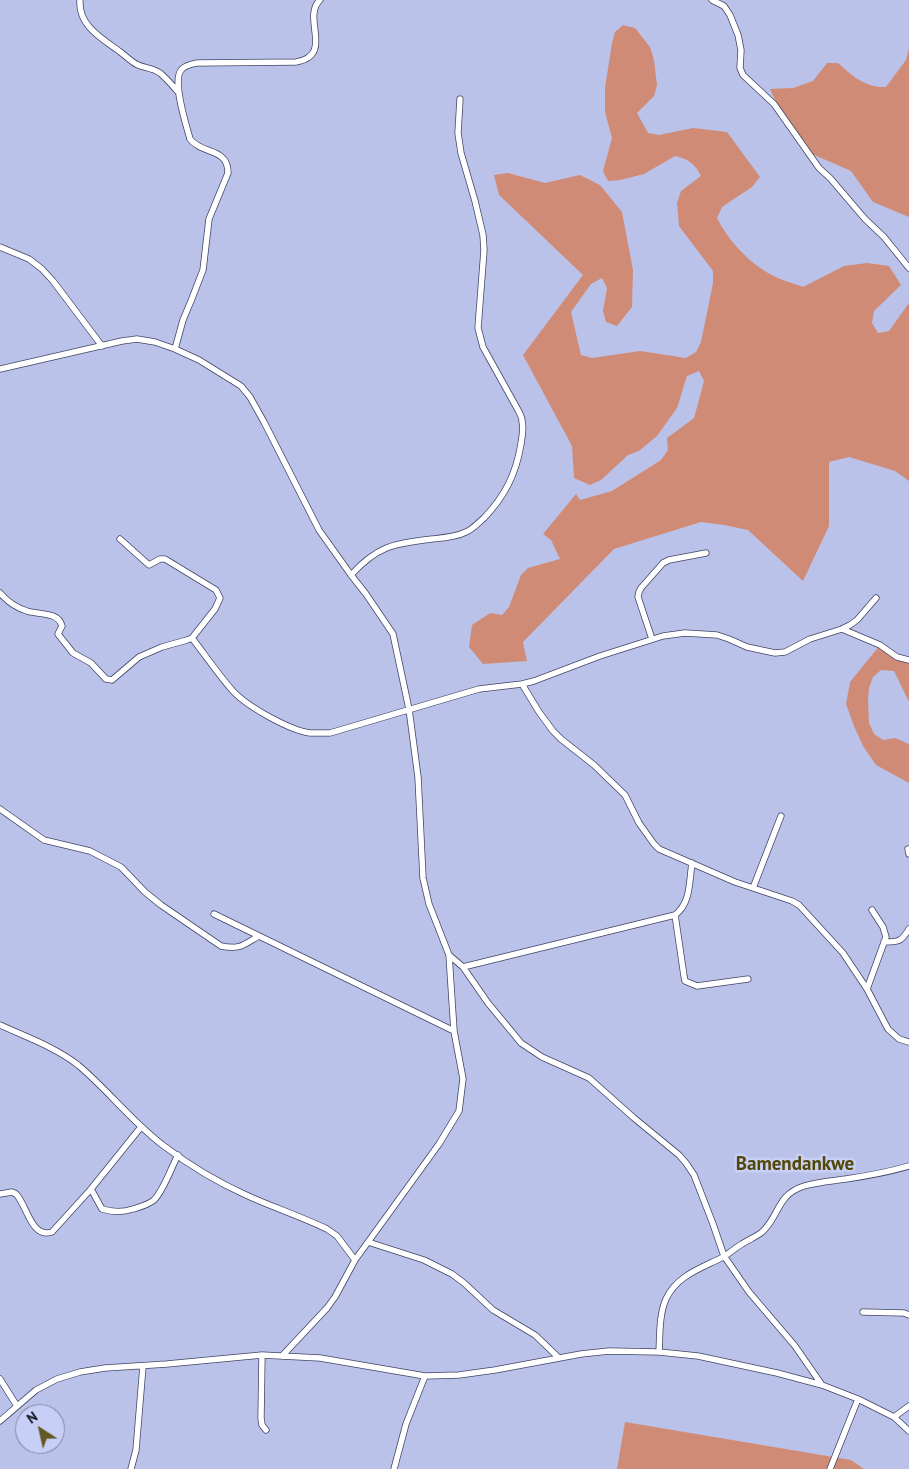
<!DOCTYPE html>
<style>
body{margin:0}
#map{position:relative;width:909px;height:1469px;overflow:hidden;background:#bbc2e9;font-family:"PT Sans",sans-serif}
canvas{display:block}
.north{position:absolute;left:15px;top:1404px;width:50px;height:50px;box-sizing:border-box;background:#c8cff6;border:1px solid #7f84a1;border-radius:50%;rotate:325deg;font-size:14px;font-weight:700;line-height:20px;text-align:center;color:#121422}
.north::after{content:'';display:block;margin:auto;width:18px;height:22px;background:#625824;clip-path:polygon(50% 0,100% 100%,50% 72%,0 100%)}
</style>
<div id="map">
<canvas width="909" height="1469"></canvas>
<div class="north">N</div>
</div>
<script>
const context = document.querySelector('canvas').getContext('2d');
context.lineJoin = 'round';
function paint(path, color) {
  context.fillStyle = color;
  context.fill(path, 'evenodd');
}
function trace(path, color, width, dash) {
  context.strokeStyle = color;
  context.lineWidth = width;
  context.lineCap = dash ? 'butt' : 'round';
  context.setLineDash(dash || []);
  context.stroke(path);
}
function write(font, color, halo, rows, align = 'center') {
  context.font = font + ' "PT Sans",sans-serif';
  context.lineWidth = 5;
  context.setLineDash([]);
  context.textBaseline = 'middle';
  context.strokeStyle = halo;
  context.fillStyle = color;
  for (const [text, x, y, turn = 0] of rows) {
    context.save();
    context.translate(x, y);
    context.rotate((+turn || 0) * Math.PI / 180);
    context.textAlign = isNaN(turn) ? turn : align;
    if (halo) context.strokeText(text, 0, 0);
    context.fillText(text, 0, 0);
    context.restore();
  }
}
paint(new Path2D(`
 M623,25L635,28L650,47L654,60L657,85L654,96L637,113L648,133L659,135L693,128L727,132L760,177L752,187L722,207L717,218C728,240 748,262 770,274C780,280 793,283 803,287L844,266L867,263L889,266L901,285L874,311L872,323L878,333L889,331L909,303V481L895,471L849,457L829,462V526L803,581L748,530L724,525L701,522L614,549L523,642L527,661L483,664L469,647L472,625L490,613L502,615L509,607L521,575L528,568L560,559L551,540L543,534L576,494L580,500L612,491L661,460L668,450L667,438L694,418L704,381L699,371L687,376L677,408L657,436L639,451L628,455L601,480L590,485L574,478L572,446L523,355L583,275L499,195L494,175L508,173L545,183L580,175L600,185L622,212L633,270L632,307L617,326L606,322L603,311L607,288L602,278L591,284L571,312L581,355L592,358L640,351L686,358L696,352L701,342L713,283V271L679,226L677,203L681,191L701,176C695,164 689,159 675,156L644,174L620,180L608,181L603,171L612,138L605,112V88L612,43L615,32Z
 M909,48V217L873,202L851,171L803,150L789,131L770,89L793,88L813,81L827,63H838C852,76 866,88 886,87L906,60Z
 M880,645L897,657L909,660V702L894,671L881,670L873,677L869,688L868,700L869,723L874,734L883,740L895,738L909,744V783L876,765L863,746L854,726L846,704L850,682Z
 M625,1422L851,1460L864,1469H617Z`), '#d08b76');
const street = new Path2D(`
 M80,0C78,25 101,38 119,51C125,55 131,62 138,65C145,68 153,68 160,73C167,79 173,86 179,93
 M712,0L724,6L730,15L738,35L741,50L740,68L743,75L774,104L819,168L830,178L865,219L884,237L909,268
 M0,247L29,259L42,269L53,281L102,346
 M175,349L183,320L191,301L203,270L209,219L228,173C228,147 202,155 190,139C186,124 171,79 182,69C186,65 192,64 197,63L296,62C335,55 301,18 320,0
 M0,369L122,341L137,339L155,342L175,349L199,360L241,386L250,397L264,422L319,530L351,575L366,594L393,634L409,709L418,777L423,878L429,904L449,955L454,1031L463,1079L459,1111L439,1144L355,1260L335,1297L327,1308L282,1356
 M351,575C378,545 394,544 432,539C443,538 456,537 466,532C473,529 478,523 484,518C505,496 516,474 521,444C522,436 524,429 522,421C522,417 520,414 518,410L483,347L478,328L484,250L483,235L475,201L461,153L458,133L460,99
 M0,593C7,601 17,608 27,611C38,615 58,611 62,626L58,634L73,653L91,663L106,679L112,680L139,657L162,647L187,640L192,638L215,609L220,598L216,590L165,559H160L149,565L120,539
 M842,629L880,645L897,657L909,660
 M192,638C205,655 218,674 232,690C246,706 289,730 310,733C317,733 323,733 330,733L479,689L522,684L534,681L600,656L663,636L685,633L717,635L729,639L747,647L775,653L785,652L810,639L842,629L850,625L857,620L876,598
 M652,639L638,597L639,592L641,588L663,563L669,560L706,553
 M522,684L539,712L553,731L561,739L594,765L625,795L639,823L654,844L659,849L735,882L792,901L799,905L843,953L867,989L888,1029L899,1039L909,1042
 M0,809L44,840L90,851L121,867L145,892L161,905L221,946C240,950 243,945 259,936
 M908,849L909,854
 M753,888L781,816
 M214,914L454,1031
 M675,915L684,976L685,981L697,986L748,979
 M884,942C899,942 901,942 909,929
 M449,955L463,967L675,915C691,903 689,882 692,863
 M463,967L488,1003L521,1043L542,1057L589,1078L634,1118L679,1155L686,1163L694,1175L713,1224L724,1256L749,1292L795,1346L822,1385
 M867,989L886,937L883,927L872,910
 M0,1025C26,1037 55,1047 78,1065C108,1090 132,1122 164,1146C189,1165 217,1182 246,1195C272,1207 300,1216 327,1229L337,1236L355,1260
 M91,1189L102,1209C112,1212 124,1212 133,1209C140,1207 148,1205 154,1200C164,1190 171,1168 178,1155
 M0,1194L12,1192L16,1194C27,1205 31,1239 52,1232L91,1189L141,1127
 M368,1242L424,1260L452,1274L464,1283L493,1310L535,1335L558,1357
 M863,1312L904,1313L909,1315
 M659,1352C660,1334 659,1315 666,1299C677,1275 702,1268 723,1257C730,1253 735,1248 742,1244C748,1240 756,1237 762,1232C780,1216 776,1195 804,1186C817,1182 832,1181 846,1179C867,1176 888,1172 909,1166
 M262,1355L261,1418L262,1425L266,1430
 M0,1379L17,1406
 M894,1417L909,1431
 M0,1421L36,1390L57,1379L80,1372L105,1368L167,1364L262,1355L320,1358L425,1376L459,1375L495,1370L581,1354L609,1351L659,1352L698,1356L777,1373L822,1385L858,1399L894,1417L909,1406
 M131,1469L136,1450L143,1366
 M394,1469L406,1424L425,1376
 M830,1469L858,1399`);
trace(street, '#404465', 7);
trace(street, '#fff', 5.5);
write('bold 19px', '#534705', '#c8cff6', [
 ["Bamendankwe",795,1165]
]);
</script>
